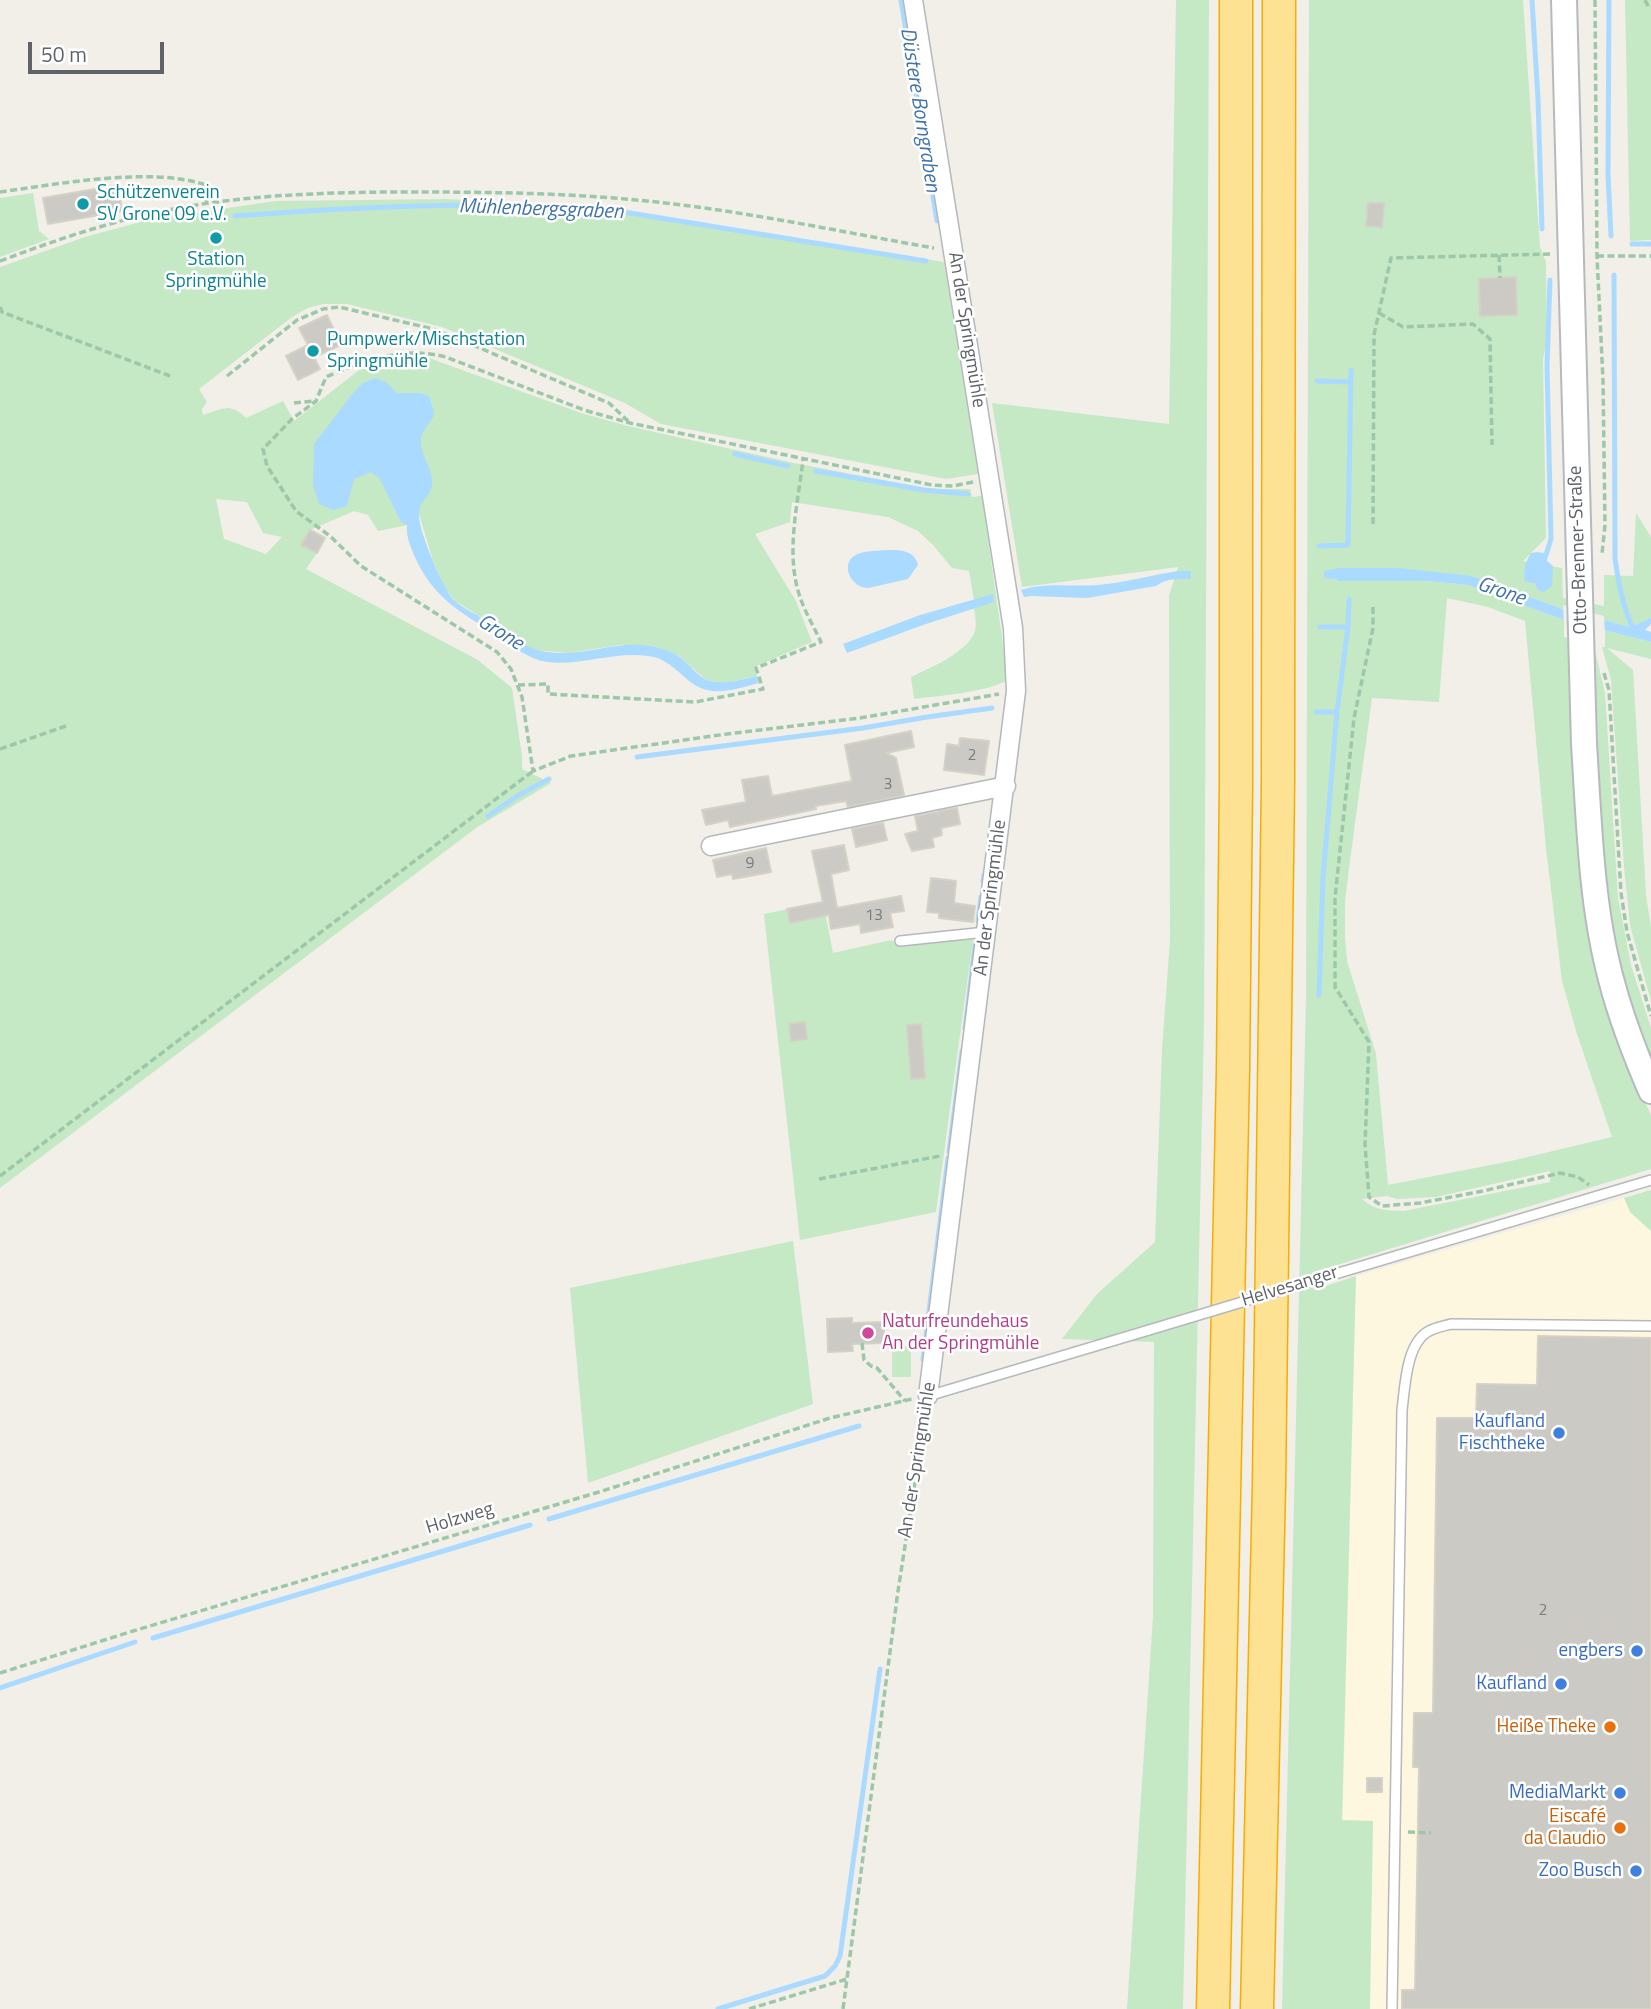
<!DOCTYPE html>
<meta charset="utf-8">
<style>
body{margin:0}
#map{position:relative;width:1651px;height:2009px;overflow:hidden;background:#f1efe8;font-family:"Titillium Web",sans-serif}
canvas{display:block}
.scale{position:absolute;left:28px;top:42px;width:136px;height:32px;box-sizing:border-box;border:4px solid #5f6368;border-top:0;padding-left:9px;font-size:21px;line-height:24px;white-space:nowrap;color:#5f6368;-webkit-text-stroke:5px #fff;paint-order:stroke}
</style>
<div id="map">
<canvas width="1651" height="2009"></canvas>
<div class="scale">50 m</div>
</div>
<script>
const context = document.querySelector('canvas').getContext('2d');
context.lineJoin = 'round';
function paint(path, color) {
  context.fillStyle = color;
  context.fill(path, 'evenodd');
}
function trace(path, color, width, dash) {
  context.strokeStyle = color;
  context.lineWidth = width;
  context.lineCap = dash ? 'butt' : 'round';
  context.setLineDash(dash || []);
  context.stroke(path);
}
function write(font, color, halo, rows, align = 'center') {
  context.font = font + ' "Titillium Web",sans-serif';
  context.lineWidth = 5;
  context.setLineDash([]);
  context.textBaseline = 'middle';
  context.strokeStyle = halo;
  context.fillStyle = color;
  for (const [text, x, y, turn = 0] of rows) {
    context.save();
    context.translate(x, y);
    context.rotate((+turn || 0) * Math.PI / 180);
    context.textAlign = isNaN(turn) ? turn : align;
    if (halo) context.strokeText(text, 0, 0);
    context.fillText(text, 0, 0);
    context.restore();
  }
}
paint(new Path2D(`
 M1624,1198L1630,1212L1651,1231V2009H1338L1356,1276Z`), '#fef7e0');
paint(new Path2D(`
 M1176,0H1209L1204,1022L1183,2009H1127L1153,1617L1154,1342L1062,1339L1097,1294L1155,1242L1162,1050L1170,940L1169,596L1178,567L1022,587L992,403L1169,424Z
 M1309,0H1523L1540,247L1546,262L1547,338L1543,360L1546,538L1523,561L1562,568L1563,598L1604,606V575L1633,576L1636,513L1651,537V618L1630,627L1563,609L1472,576L1361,581H1427L1468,585L1564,620L1651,642V659L1607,648L1633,670L1646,895L1651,928V1001L1630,925L1624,867L1611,680L1602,647H1605V632L1564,623V637L1571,639L1632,1075L1651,1115V1169L1314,1272V1290L1356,1276L1342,1820L1373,1821L1370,2009H1282L1306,998ZM1447,598L1488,607L1525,621L1546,848L1562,981L1577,1034L1612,1137L1511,1161L1388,1185L1376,1054L1347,961L1345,939V902L1349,868L1372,698L1439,702ZM1550,1171V1182L1404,1211C1386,1210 1376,1211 1362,1199L1387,1196L1397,1199L1436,1197Z
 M1625,0H1651V240L1630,241Z
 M33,193L39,231L49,239L0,257V198Z
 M447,199L599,208L944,262L978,474L946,479L661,424L625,403L442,327L347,304H323L308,308L292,317L199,389L207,402L202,409L203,415C221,409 231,402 246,418L283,401L294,421L363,367L379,361L414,357L429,358L581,413L628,426L794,463L930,489H970L972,497L982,496L1008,680C983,693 943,695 914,699L911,677C930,668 967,653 975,631C977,625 975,615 974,608L994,601L993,595L974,600L969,571L952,568L933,545L918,531L888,517L792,502L790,522L755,534L796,601L812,642L754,667L757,676L725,683L711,681L705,679L679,656L653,646L619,645L569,653L534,650L455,601L444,586L433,561L419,514L413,524L378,531L368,515L354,511L310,530L302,545L317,553L306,569L478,660L512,688L522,756V769L551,783L476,828L0,1188V267L85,237L148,220L275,201ZM216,499L247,502L263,533L282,537L266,554L224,539Z
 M1593,630L1595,631V651L1605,693L1618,898L1631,965L1651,1028V1065C1635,1021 1621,976 1612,931C1594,835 1596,728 1593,630Z
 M823,902L833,953L891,940L900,946L973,939L936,1212L800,1240L764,914Z
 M1651,1190V1231L1630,1212L1624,1198Z
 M793,1241L813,1404L588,1483L570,1288Z
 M892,1346H911V1377H892Z`), '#c5e8c5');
paint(new Path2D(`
 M376,378L387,383L397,393H421L430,397C430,404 436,411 433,417C428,427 419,433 421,445C423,459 434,471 432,486C430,496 419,502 419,514C418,530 443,589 455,601C465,610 480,616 491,623C509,634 526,649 547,652C579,657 610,643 642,645C655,646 671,650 681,658C690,665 699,678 710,681C726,685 742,679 757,676L759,683C743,687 725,694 707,690C684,685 675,659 648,656C615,651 581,666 548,662C526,659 514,646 497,635C460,612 432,597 414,555C410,545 406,536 407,525L401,522L380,479L371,472L354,479L347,506L333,510L319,504L313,485L314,444L354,392L363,383Z
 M888,550C901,550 914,550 918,565L908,579L868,588C852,588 840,566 854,556C862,550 879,551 888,550Z
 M1537,552L1544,553L1546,560L1553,566L1552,586L1547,590L1542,592L1537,589L1535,583L1525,582C1523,572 1525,562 1531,553Z
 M1340,568H1399L1472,576L1563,609L1630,627L1651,618V624L1645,630L1651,632V642L1564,620L1468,585L1427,581H1338L1337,579L1324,578V571Z
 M1178,571H1191V579C1178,579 1166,578 1156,586L1087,598L1031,596L1024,597L1021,590C1045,582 1072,587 1097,585C1124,583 1151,575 1178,571Z
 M993,594L994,602L923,625L847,653L843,644L920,615Z`), '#aadaff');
paint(new Path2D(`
 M1563,605L1604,616L1605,633L1564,623Z`), '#f1efe8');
trace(new Path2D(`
 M901,0L937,221
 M1532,0L1538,99L1542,229
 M1609,0L1608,175L1611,236
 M235,216C356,207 478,201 599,208L926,261
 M1632,244H1651
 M1614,275L1615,559C1619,585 1623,609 1635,632
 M1317,381L1350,382
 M735,454L788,466
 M816,471L924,490L968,494
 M1319,546L1348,545L1351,370
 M1544,561L1551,539L1547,365L1550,280
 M1320,627H1348L1349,599
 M1316,712H1337
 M637,757L863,728L927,717L992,708
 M488,816L519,795L549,779
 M983,881L984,875
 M978,921L981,897
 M1319,995L1323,877L1337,712L1348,627
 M965,1029L975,945
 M949,1152L962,1051
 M923,1360L948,1158
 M549,1519L859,1426
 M153,1638L530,1525
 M0,1688L135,1642
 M718,2009L825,1976L835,1966L840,1956L880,1669`), '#aadaff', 5);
const building = new Path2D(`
 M118,185L122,211L48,224L43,198Z
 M1368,203H1384L1382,227L1366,226Z
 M1516,277L1517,315L1480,316L1479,279Z
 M327,315L341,345L314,357L320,369L298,380L286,356L308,345L299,328Z
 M310,530L325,538L317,553L301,545Z
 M911,731L914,747L886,753L896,758L904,795L848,807L846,801L815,806L816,809L730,827L728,820L706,825L702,810L746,802L742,780L768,776L772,796L852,781L845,745Z
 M960,738L989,741L984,775L944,770L947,744L959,746Z
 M957,808L960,824L941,828L942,835L932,838L934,847L912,851L905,834L918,831L915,816L938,812V815L939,811Z
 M883,823L887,840L856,847L852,829Z
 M844,845L849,870L831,874L837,908L901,896L904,911L890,913L893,927L861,933L860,924L831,929L829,915L790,923L787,909L823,902L812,851Z
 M766,848L771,872L733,879L732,874L717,877L713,860Z
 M931,878L956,881L954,903L975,906L973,922L939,918V913L927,912Z
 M805,1022L807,1039L791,1041L789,1024Z
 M921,1024L925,1078L911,1079L907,1025Z
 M852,1318V1323L884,1322V1343L852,1344L853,1351L828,1352L827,1319Z
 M1538,1336L1651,1338V2009H1402V1990H1415L1419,1767H1413L1414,1713H1433L1437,1418H1476L1477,1384L1537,1385Z
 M1367,1778H1382V1792H1367Z`);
paint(building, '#cccac5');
trace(building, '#d6d1c6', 2);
const lane = new Path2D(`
 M900,941L986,932
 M1342,1272L1651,1180
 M928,1396L1149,1330
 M1392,2009L1402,1410C1405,1387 1406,1343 1429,1331C1436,1327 1444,1326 1451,1324L1651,1326`);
const street = new Path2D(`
 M913,0L1013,628L1016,691L928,1396
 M711,846L1006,786`);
const secondary = new Path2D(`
 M1564,0L1584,744C1589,821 1591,905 1611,979C1621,1018 1635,1054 1651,1091`);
const highway = new Path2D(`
 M1213,2009L1233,1071L1236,782V0
 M1257,2009L1269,1486L1278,781L1279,0`);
trace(lane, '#b5b8bc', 12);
trace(street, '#b5b8bc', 21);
trace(secondary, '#b6babf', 28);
trace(highway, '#f9ab00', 35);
trace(new Path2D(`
 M1595,0L1597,256L1603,380L1605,525L1602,554
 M1645,0L1648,6
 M0,192C58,184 149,167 203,184L207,204
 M1499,255L1500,278
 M1597,256H1651
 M0,261C48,243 96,226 146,215C225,196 307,193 388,192C471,192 554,192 636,200C736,209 836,231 934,248
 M0,307L2,312L170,376
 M1379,313L1403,327L1473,324L1490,339L1492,445
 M227,376L297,320L323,309L339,307L433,329L454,337L609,403L628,421
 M294,403L314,401
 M973,482L953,486L932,485L630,423L584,410L446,357C404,346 365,360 326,377L316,401L292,419L263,449L267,466L296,511L330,536L361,566L497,652L511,669L522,697L533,771L571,756L727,734L860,718L999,694
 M1373,524L1374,335L1391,258L1550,254
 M1373,607V628L1354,718L1335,898V987L1369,1042L1365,1145L1369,1197L1382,1206L1420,1203L1483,1191L1560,1173L1578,1177L1589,1185
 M1604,673L1609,690L1621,893L1627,932L1651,1016
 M518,685L548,684V694L695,702L763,689L756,668L821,642C814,627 805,612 800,597C785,554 798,503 803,460
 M0,749L66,726
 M0,1176L533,771
 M819,1179L940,1156
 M862,1343L864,1360L871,1366L877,1368L905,1401
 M0,1673L133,1631L599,1492L830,1418L912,1399
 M1408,1832L1431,1833
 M749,2009L847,1979
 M843,2009L898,1591L926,1411`), '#9cc7a9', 3.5, [7, 3.5]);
trace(lane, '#fff', 9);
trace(street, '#fff', 18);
trace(secondary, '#fff', 24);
trace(highway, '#fde293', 32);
const laneBridge = new Path2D(`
 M1149,1330L1342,1272`);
trace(laneBridge, '#b5b8bc', 12, []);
trace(laneBridge, '#fff', 9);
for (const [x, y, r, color] of [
 [83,204,7,"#0f9aa8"],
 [216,238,7,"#0f9aa8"],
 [313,351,7,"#0f9aa8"],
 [868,1333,7,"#d1479c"],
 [1559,1433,7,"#3f7fe0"],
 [1637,1651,7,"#3f7fe0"],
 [1561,1684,7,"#3f7fe0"],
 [1610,1727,7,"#e8710a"],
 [1620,1793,7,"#3f7fe0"],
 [1620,1828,7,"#e8710a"],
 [1636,1871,7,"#3f7fe0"]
]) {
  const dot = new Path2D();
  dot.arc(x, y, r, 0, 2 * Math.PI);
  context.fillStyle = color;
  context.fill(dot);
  trace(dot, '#fff', 2.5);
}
write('16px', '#7a7d7f', null, [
 ["2",972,756],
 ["3",888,785],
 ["9",750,864],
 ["13",874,916],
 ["2",1543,1611]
]);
write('19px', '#0d838f', '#fff', [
 ["Schützenverein",97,193],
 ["SV Grone 09 e.V.",97,215],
 ["Station",216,260,"center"],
 ["Springmühle",216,282,"center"],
 ["Pumpwerk/Mischstation",327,340],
 ["Springmühle",327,362]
], 'left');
write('19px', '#5f6368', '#fff', [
 ["An der Springmühle",966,330,81],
 ["Otto-Brenner-Straße",1579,550,-92],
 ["An der Springmühle",991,898,-83],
 ["Helvesanger",1290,1287,-17],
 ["An der Springmühle",918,1460,-81],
 ["Holzweg",460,1519,-17]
]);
write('19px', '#b23c85', '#fff', [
 ["Naturfreundehaus",882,1322],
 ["An der Springmühle",882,1344]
], 'left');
write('19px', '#366cbe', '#fff', [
 ["Kaufland",1545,1422],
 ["Fischtheke",1545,1444],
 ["engbers",1623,1651],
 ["Kaufland",1547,1684],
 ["MediaMarkt",1606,1793],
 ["Zoo Busch",1622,1871]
], 'right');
write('19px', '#c56008', '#fff', [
 ["Heiße Theke",1596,1727],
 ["Eiscafé",1606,1817],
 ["da Claudio",1606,1839]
], 'right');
write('italic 21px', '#4174aa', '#fff', [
 ["Düstere Borngraben",919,110,81],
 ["Mühlenbergsgraben",541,210,2],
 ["Grone",1501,592,19],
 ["Grone",500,633,32]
]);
</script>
